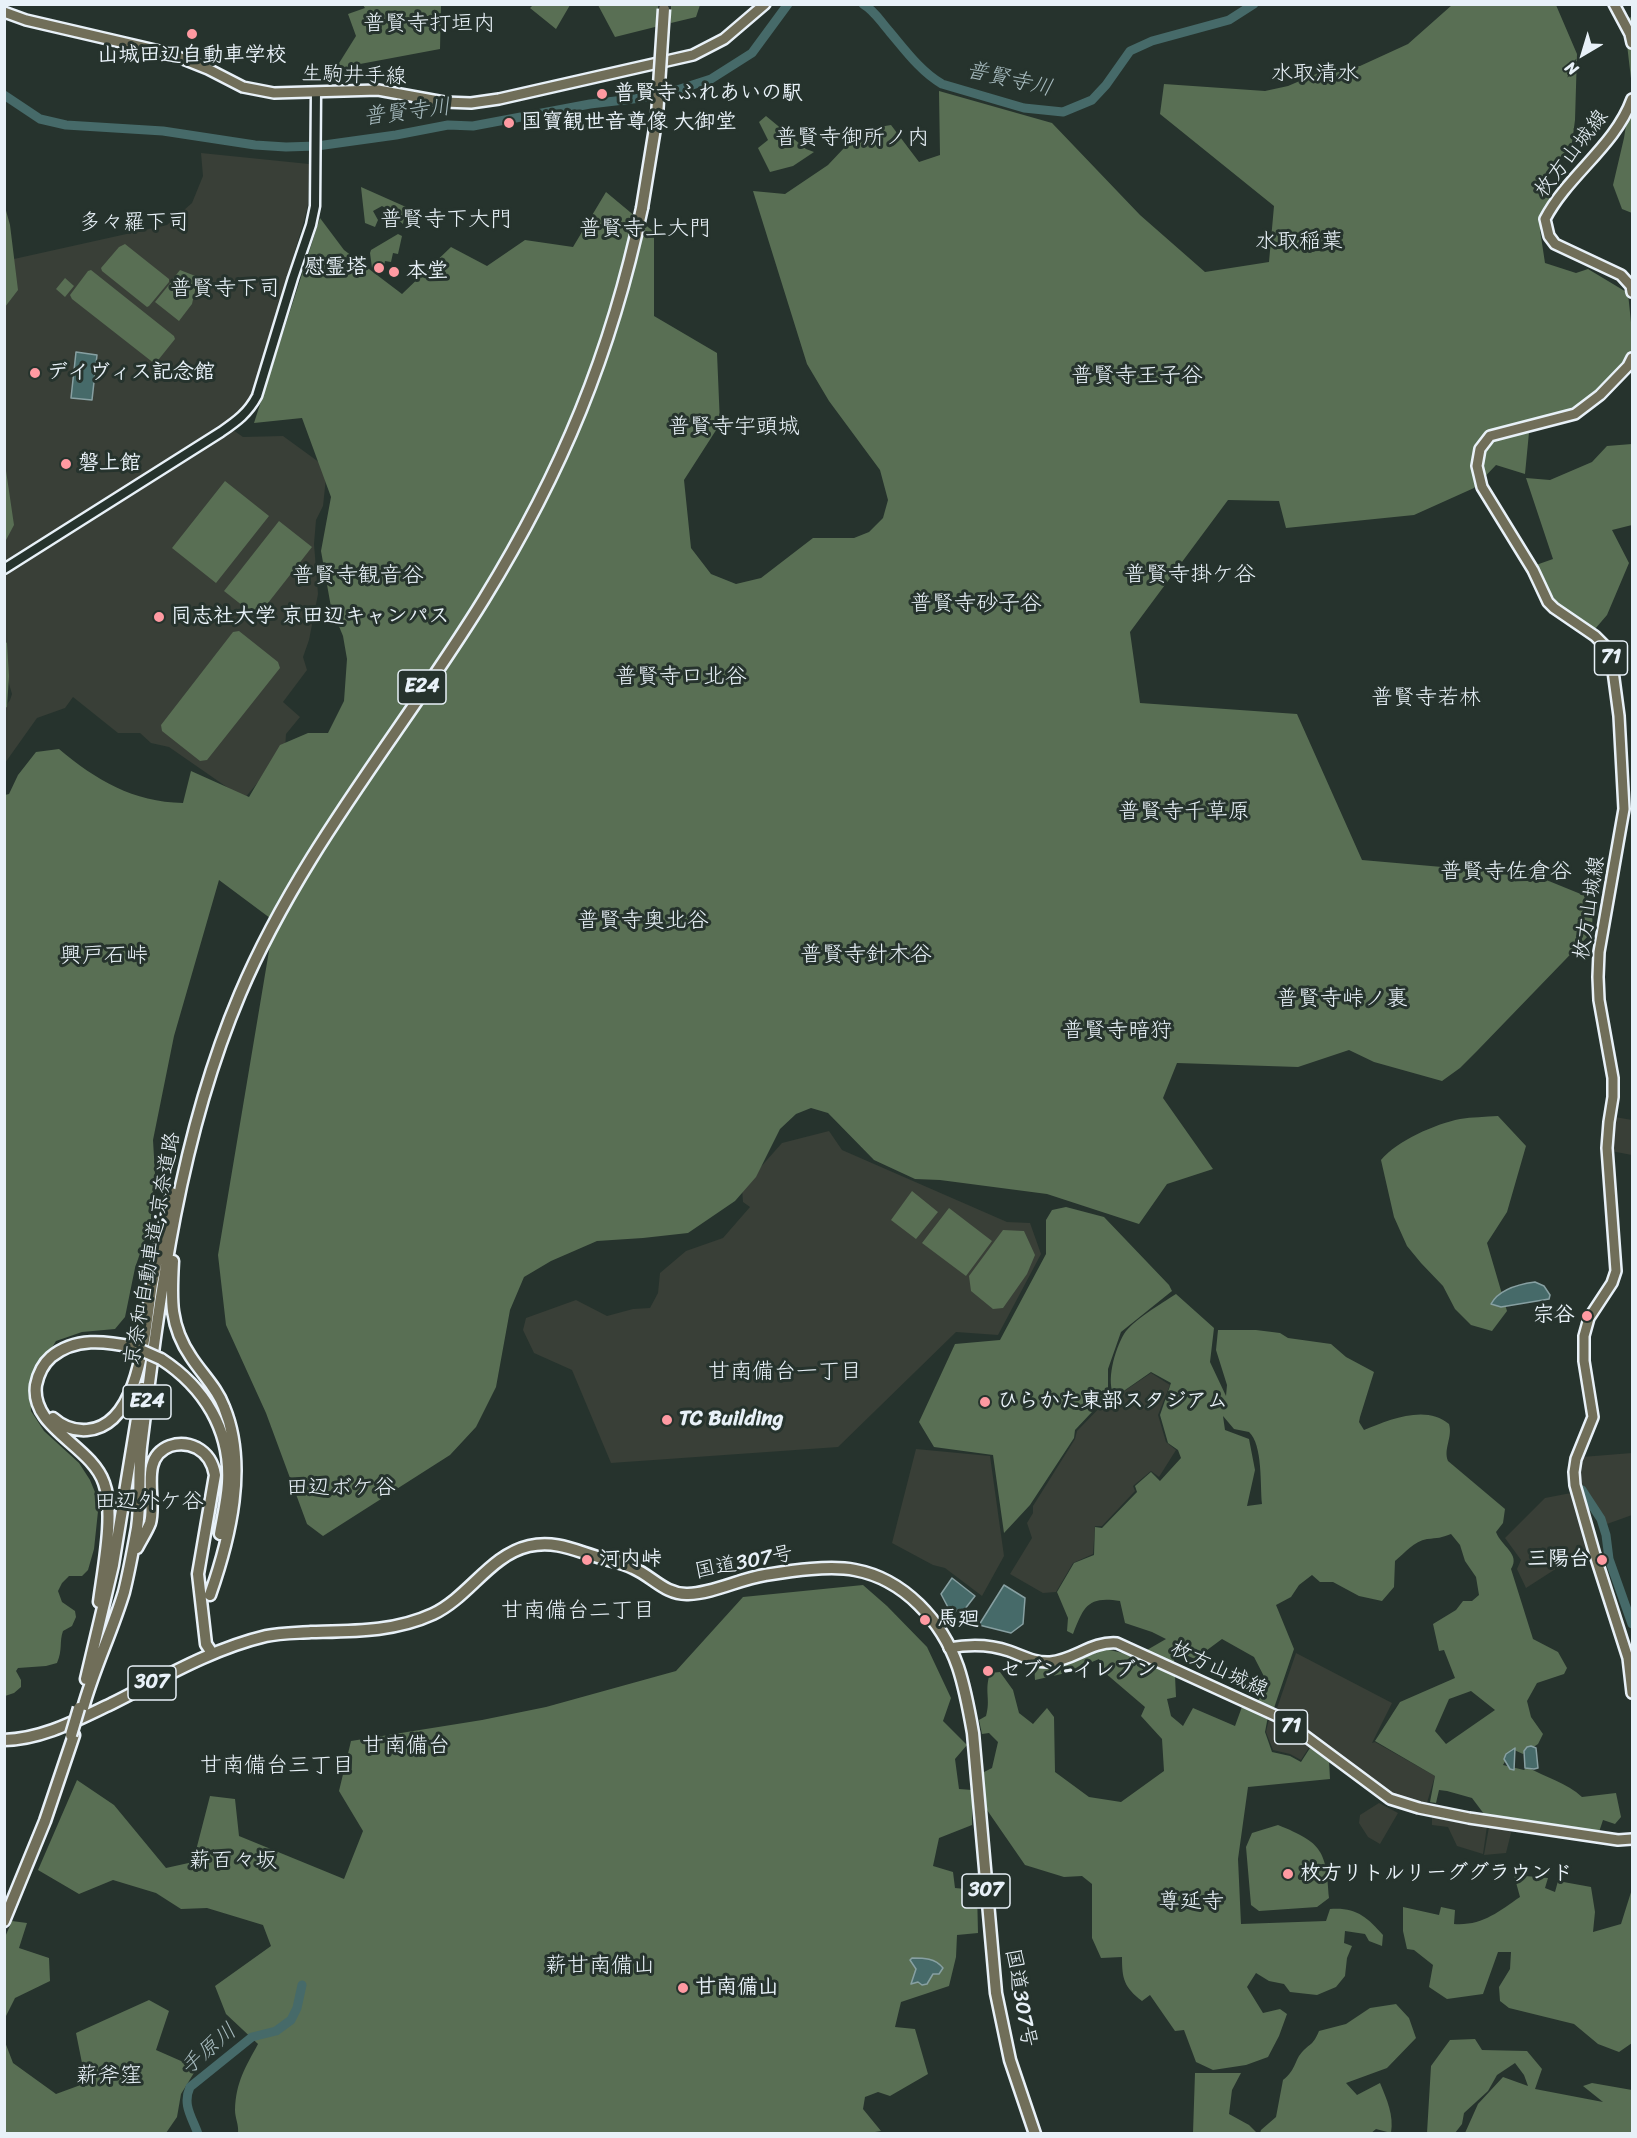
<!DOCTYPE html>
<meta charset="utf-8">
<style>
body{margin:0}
#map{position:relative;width:1637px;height:2138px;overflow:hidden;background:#26332d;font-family:Sriracha,sans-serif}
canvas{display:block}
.frame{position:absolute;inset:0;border:6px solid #e8f1f8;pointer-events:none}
.north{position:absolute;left:1553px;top:24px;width:60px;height:60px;-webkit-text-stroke:4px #26332d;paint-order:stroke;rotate:218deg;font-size:16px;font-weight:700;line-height:24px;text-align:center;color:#e8f1f8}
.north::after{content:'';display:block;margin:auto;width:21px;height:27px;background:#e8f1f8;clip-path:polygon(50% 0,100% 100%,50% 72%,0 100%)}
</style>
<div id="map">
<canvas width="1637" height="2138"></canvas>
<div class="frame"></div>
<div class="north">N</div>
</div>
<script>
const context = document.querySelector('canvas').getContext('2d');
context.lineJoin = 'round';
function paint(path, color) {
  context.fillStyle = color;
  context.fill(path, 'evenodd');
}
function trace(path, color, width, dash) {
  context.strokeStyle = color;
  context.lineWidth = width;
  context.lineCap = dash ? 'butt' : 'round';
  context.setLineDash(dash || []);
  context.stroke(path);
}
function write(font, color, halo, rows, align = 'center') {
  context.font = font + ' Sriracha,"Klee One",sans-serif';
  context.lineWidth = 6;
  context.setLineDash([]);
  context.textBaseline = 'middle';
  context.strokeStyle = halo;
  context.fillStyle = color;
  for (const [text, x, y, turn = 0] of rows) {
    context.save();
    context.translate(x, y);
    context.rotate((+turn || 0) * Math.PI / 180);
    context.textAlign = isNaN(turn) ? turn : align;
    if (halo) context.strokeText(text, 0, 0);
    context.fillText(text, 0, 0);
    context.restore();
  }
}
paint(new Path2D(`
 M201,153L309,164L308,205L304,221L248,406L239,415L219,428L5,564V261L167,225L192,203L203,176Z
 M233,430L243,437L283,436L327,468L323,506L316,520L314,544L318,594L309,640L303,657L307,670L283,702L300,717L286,734L285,750L244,799L169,747L151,743L140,733H118L73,697L65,708L37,718L5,763V707L10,700L12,694L5,670V574Z
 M1615,1117L1632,1120V1155L1611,1151Z
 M829,1131L842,1150L1007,1222L1030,1223L1041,1254L998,1335L956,1332L838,1447L611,1463L572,1370L534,1353L523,1330L526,1318L576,1300L607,1316L633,1309L650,1308L658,1293L660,1273L686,1251L723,1238L750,1207L743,1202L742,1188L782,1143Z
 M1151,1373L1170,1385L1158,1415L1166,1442L1176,1450L1159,1477L1151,1471L1133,1486L1135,1491L1102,1526H1095L1093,1554L1073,1563L1056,1592L1043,1593L1010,1574L1032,1538L1027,1523L1033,1513V1506L1075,1439L1077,1431L1111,1396L1114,1398Z
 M916,1449L990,1456L1004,1556L982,1596L945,1568L933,1565L892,1543Z
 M1632,1453V1515L1607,1524L1577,1475L1582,1457Z
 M1571,1493L1592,1554L1585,1559L1568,1561L1526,1588L1517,1569L1521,1560L1505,1538L1545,1498Z
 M1296,1653L1392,1703L1372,1743L1375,1742L1435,1776L1426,1806L1392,1797L1276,1711Z
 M1270,1715L1310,1746L1301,1760L1290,1754L1273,1750L1266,1732Z
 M1379,1803L1398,1813L1380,1844L1368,1837L1359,1823L1360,1815Z
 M1432,1815L1487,1826L1483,1854L1457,1846L1448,1827L1432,1825Z
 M1489,1827L1509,1829L1511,1833L1506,1853L1484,1855Z`), '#393f37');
paint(new Path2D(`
 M363,5H441L440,49L360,64L350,76H331L356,36L348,14L365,8Z
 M533,5V4L570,5L556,29L530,8Z
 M598,5H658L659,26L615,37Z
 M671,5L672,4L700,5L696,17L671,23Z
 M1452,5H1556L1577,54L1575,120L1572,143L1542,186L1552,194L1540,230L1545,263L1576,273L1588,269L1628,293L1632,332V359L1574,409L1530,422L1525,474L1496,465L1474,488L1414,515L1286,528L1279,501L1228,500L1130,632L1140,703L1297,714L1362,860L1534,875L1593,899L1592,932L1477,1051L1460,1068L1442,1081L1374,1062L1349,1050L1298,1067L1177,1063L1163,1098L1213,1169L1167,1184L1139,1224L1047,1194L940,1180L915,1179L874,1160L828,1113L811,1108L796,1114L780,1129L756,1177L735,1201L688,1233L643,1238L597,1241L551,1261L524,1277L510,1310L496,1387L476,1427L450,1455L323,1536L307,1524L266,1413L226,1325L218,1255L274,921L219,880L174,1036L153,1140L155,1174L151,1221L135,1268L125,1317L115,1329L82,1332L56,1341L30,1384L31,1411L44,1431L79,1463L90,1480L99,1502L94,1549L88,1570L82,1576H69L62,1583L58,1591L62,1602L75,1611L76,1617L72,1626L63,1631C59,1642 63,1649 57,1663L46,1666L18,1668L16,1671L21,1680V1687L14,1693L5,1696V795L9,794L18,775L36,752L59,749C96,780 133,802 183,803L191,771L249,797L280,745L308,733H328L344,701L347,659L343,636L331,607L321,551L331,497L302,418L254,423L320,218L344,250L402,294L451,247L487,266L525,240L573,247L606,192L654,232V316L717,353L720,424L684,480L691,548L711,574L736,584L761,578L813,538H854L869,532L883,518L888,500L880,470L829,401L807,364L753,191L785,194L828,165L861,130L891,125L919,162L940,155L939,91L1052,123L1140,215L1205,272L1269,262L1274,206L1160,114L1164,84L1265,91L1288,86L1323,71L1360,66L1408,44Z
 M1632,17V213L1622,209L1613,185L1624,138L1632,87L1624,19Z
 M766,116L806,149L814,152L793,166L770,172L758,148L768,140L759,122Z
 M361,187L406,207L403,224L397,219L389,217V210L382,206L373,211L378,220L375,227L365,223Z
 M5,207L10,225L18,290L5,307Z
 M398,234L402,236L398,254L393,253L391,262L385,261L383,271L372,268L370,253L371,250Z
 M125,244L169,279V282L149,306L147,307L102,271L101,268L119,247Z
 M91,270L174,336L175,339L155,364L72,299L70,295L88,271Z
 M180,270L198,277L192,304L179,321L155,302L172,281L185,291L172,280Z
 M65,278L74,286L65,297L56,289Z
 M1632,444V525L1612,530L1629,563L1607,615L1595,629L1566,615L1540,579L1536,565L1553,559L1526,478L1550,480L1592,462L1607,446Z
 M4,457L14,525L5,542H4Z
 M225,481L269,516L216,583L172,548Z
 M279,521L312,547L257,617L224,591Z
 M239,631L278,662L280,668L207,760L200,761L162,731L161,725L233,632Z
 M4,641L7,643L9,676L7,707L5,708Z
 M1498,1116L1526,1146L1507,1212L1487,1243L1507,1311L1492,1331L1471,1325L1455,1309L1443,1286L1421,1263L1407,1246L1394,1217L1381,1160C1397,1141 1435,1124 1460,1119C1472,1117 1485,1117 1498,1116Z
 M912,1191L938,1212L916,1239L891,1220Z
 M1066,1207L1104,1217L1169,1285L1172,1291L1121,1332L1108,1369V1395L1075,1430L1074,1438L1030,1505L1004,1533L993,1455L934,1447L919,1422L955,1344L1000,1340L1046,1254V1220L1052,1210Z
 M949,1208L992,1241L966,1276L922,1243Z
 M1003,1230L1024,1231L1035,1255L1027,1274L1003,1308L993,1309L971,1291L969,1276Z
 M1176,1294L1214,1328L1210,1362L1226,1396L1227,1385L1216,1350L1218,1330H1256L1280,1333L1288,1338L1331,1344L1346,1357L1374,1372L1360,1417L1359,1422L1364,1430C1388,1420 1426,1404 1449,1424C1453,1437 1443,1449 1448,1461L1505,1509L1503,1523L1496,1532C1501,1546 1521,1554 1511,1569L1533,1639L1558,1652L1567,1668L1564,1674L1537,1683L1527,1701L1531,1717L1543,1734L1538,1744L1523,1754L1512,1749L1503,1765L1524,1770L1527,1767C1545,1777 1567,1783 1582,1797L1616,1793L1621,1817L1615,1824L1603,1820L1599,1832L1540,1825L1484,1814L1472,1798L1447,1791L1439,1790L1436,1803L1430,1802L1435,1776L1375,1741L1400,1702L1455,1678L1444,1650L1439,1651L1433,1624L1456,1610L1463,1601H1472L1479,1595L1476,1577L1465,1561L1460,1545L1451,1534C1441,1538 1438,1538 1427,1539C1414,1541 1405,1553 1395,1561L1394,1587L1382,1601L1359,1596L1333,1582H1320L1312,1575L1299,1585L1291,1597L1276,1605L1294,1649L1273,1711L1256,1703L1269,1686L1254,1657L1222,1639L1195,1659L1177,1651L1173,1664L1147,1650L1166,1639L1152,1632L1125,1623L1120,1601C1088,1596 1084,1606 1073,1634L1067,1631L1068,1618L1057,1592L1074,1563L1094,1555L1095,1527L1102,1528L1137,1492L1135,1486L1151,1472L1160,1481L1181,1458L1178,1450L1168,1443L1160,1415L1171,1383L1151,1372L1115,1397C1105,1383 1115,1349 1124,1334C1132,1321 1162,1303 1176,1294ZM1223,1416L1234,1429L1249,1432C1263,1445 1260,1485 1262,1504L1247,1506L1255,1470L1249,1439L1225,1430ZM1471,1691L1495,1710L1446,1744L1435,1731L1449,1699Z
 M863,1585L887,1606L927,1647L951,1698L943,1721L967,1745L955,1759L959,1789L972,1790V1825L939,1838L933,1866L953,1872L955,1888L977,1890L978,1933L957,1935L956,1957L949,1986L901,2002L895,2027L915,2029L928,2074L890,2096L878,2092L865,2097L863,2109L881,2131L863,2134L238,2133C239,2125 235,2118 235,2110C236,2082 245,2068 258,2044L226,2014L215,1986L271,1946L263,1925L207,1908L181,1909L156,1893L113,1880L79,1894L38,1870L77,1780L114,1805L166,1868L193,1862L210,1796L235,1799L239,1836L344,1879L363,1831L339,1791L351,1741L482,1720L546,1707L676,1671L743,1597Z
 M1105,1649L1123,1653L1175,1676L1176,1697L1167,1699L1171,1716L1183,1726L1193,1708L1235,1726L1243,1704L1268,1716L1265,1732L1272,1752L1290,1756L1301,1762L1310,1748L1329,1761L1330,1779L1248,1787L1238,1859L1241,1924L1326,1921L1330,1909C1356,1907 1367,1917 1383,1935L1382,1946L1369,1941L1365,1934L1345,1931L1344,1943L1352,1946L1347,1958L1345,1976L1336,1987L1317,1995L1290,1992L1284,1984L1269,1981L1256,1973L1247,1987L1263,2013L1280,2009L1287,2014L1279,2036L1268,2057L1246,2065L1213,2070L1196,2062L1184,2030L1175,2031L1150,1995L1142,2001C1124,1987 1122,1979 1122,1957L1101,1958L1092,1938V1884L1082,1876L1064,1877L1025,1865L987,1810L982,1773L992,1768L998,1742L989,1733L982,1734L979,1720L986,1716C991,1699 984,1692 990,1673L1000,1672L1013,1690L1019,1713L1033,1724L1047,1708L1054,1717L1055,1772L1089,1797L1121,1802L1164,1771L1162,1739L1141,1716L1145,1707L1104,1672L1099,1659L1066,1673L1035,1680L1034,1664L1062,1667Z
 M1278,1825C1323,1843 1326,1851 1329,1898L1317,1907L1259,1911L1251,1905L1246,1847L1252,1833Z
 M1514,1875L1548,1878L1545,1888L1555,1892L1558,1881L1591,1887L1595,1912L1593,1932L1621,1924L1632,1889V2043L1619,2052L1598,2044L1574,2024L1509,2008L1500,2001L1499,1987L1510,1969L1511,1952H1498L1483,1994L1447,1999L1429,1987L1433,1965L1414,1950L1407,1949L1403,1931V1907L1439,1915L1441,1907L1455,1910L1454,1924C1482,1926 1498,1912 1520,1897Z
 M12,1921L27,1923L19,1948L49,1958L50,1981L15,1998L5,2018V1937Z
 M149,2000L169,2011L156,2050L197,2068L181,2094L177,2117L166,2133H5V2042L13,2063L56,2094L86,2083L76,2033Z
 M1396,2004L1409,2018L1416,2038L1387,2068L1346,2083L1357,2095L1380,2083C1387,2100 1394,2115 1391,2133L1376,2129L1370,2134L1357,2132L1354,2134L1260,2133L1261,2130L1276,2117L1283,2080C1297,2069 1294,2060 1303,2051C1312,2042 1313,2045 1319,2031L1346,2024L1370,2008Z
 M1475,2039L1482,2050L1527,2051L1542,2069L1535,2089L1603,2102L1583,2086L1592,2083L1632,2090V2133H1465L1478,2104L1503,2077L1528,2086L1524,2075L1515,2063L1497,2075L1488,2091L1464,2113L1462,2124L1455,2133H1427L1431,2066L1450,2040Z
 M1195,2073H1241L1232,2090L1229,2114L1249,2125L1257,2133H1193Z`), '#596f54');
const water = new Path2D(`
 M76,352L97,355L92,400L71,398Z
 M1535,1282L1544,1286L1550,1295L1549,1299L1501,1307L1491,1304C1499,1289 1520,1284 1535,1282Z
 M952,1578L975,1596L961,1614L957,1610L952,1615L941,1594Z
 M1004,1585L1025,1598L1023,1624L1011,1633L979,1625Z
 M1531,1746L1536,1748L1538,1768L1534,1769L1525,1768L1524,1751L1527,1747Z
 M1515,1748L1514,1770L1510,1769L1504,1759L1506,1754Z
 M912,1958C924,1958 935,1958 943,1968L939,1974H933L927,1984L922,1985L918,1982L911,1984L916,1969L910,1960Z`);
paint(water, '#466a69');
trace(water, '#87a0a2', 1.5);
trace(new Path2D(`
 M863,4C875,11 880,21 889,31C905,50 921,72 942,84L1024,108L1063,112L1092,100L1106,85L1130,51L1152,41L1229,20L1254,4
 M4,95L40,119L66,125L163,131L255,145L286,147L317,146L396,135L448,125L473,126L590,104L641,98L677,90L711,79L752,53L788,4
 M1582,1490L1601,1519L1606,1535L1609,1559L1632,1624
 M198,2134C192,2117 182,2105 190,2087L252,2037L276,2031L291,2020L297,2008L302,1985`), '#466a69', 9);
const secondary = new Path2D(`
 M4,569L221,432C237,421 248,413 257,396L293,278L311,225L315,206L316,92`);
const primary = new Path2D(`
 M1614,4L1630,34L1632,43
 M4,12L26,20L168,53L208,69L243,87L274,93L378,90L444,102L471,103L499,99L693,55L724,39L765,4
 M1632,99C1615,146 1568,175 1545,219L1549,236L1555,244L1621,275L1631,286L1632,292
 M1632,358L1628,366L1600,395L1575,414L1490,436L1480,449L1477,466L1482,487L1533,570L1548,602L1554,608L1595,636L1609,650L1613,671L1619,716L1624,809L1599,952L1598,977L1599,1000L1613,1078V1097L1609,1122L1607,1148L1616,1271L1612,1283L1589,1318L1584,1336V1361L1593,1417L1576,1459L1574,1472L1575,1485L1595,1555L1628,1658L1632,1693
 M949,1648C970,1644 989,1644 1009,1651C1023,1656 1035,1663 1050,1662C1075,1660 1091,1641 1117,1643L1281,1718L1390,1799L1419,1808L1469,1818L1618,1840L1632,1839`);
const highway = new Path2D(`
 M173,1261C171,1298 169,1325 191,1357C202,1374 217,1388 224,1407C248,1465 230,1538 210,1595
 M161,1359C204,1387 231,1430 228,1483C227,1500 223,1517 220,1534
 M53,1418C63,1427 73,1431 87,1430C142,1426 145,1324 152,1284C158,1253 165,1223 172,1193
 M137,1548C141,1540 147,1531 150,1523C157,1499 138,1458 170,1446C179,1443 189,1444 197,1448C208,1454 213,1463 215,1475L198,1574L206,1644L212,1653
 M99,1602C103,1570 115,1513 104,1483C91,1445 30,1428 36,1385C38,1375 43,1364 51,1357C75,1337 105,1341 134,1347
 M86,1679L113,1565L142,1388
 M83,1708C94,1668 112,1632 124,1592C129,1572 133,1550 137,1528C141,1501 138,1474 141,1447C160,1293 179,1138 240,994C301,850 403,731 484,599C562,472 611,354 642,208
 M4,1740C43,1739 77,1720 111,1704C161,1679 211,1649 266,1636C280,1633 296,1633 311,1632C353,1631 394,1632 433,1614C469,1597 490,1555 529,1546C556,1540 576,1551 601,1558C611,1561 623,1563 633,1568C652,1576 665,1595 688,1594C715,1593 739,1579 765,1575C791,1571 829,1565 855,1570C904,1579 942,1621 958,1667C965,1688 969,1710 973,1733L996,1993L1010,2060L1035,2134
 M4,1921L45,1821L74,1735`);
trace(secondary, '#e8f1f8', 13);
trace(primary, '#e8f1f8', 14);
trace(highway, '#e8f1f8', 15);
trace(secondary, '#26332d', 8);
trace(primary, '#706e59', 9);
trace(highway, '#706e59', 10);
const highwayBridge = new Path2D(`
 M642,208L657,116L664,9
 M134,1347L161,1359
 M71,1735L79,1708`);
trace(highwayBridge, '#e8f1f8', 15, []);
trace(highwayBridge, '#706e59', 10);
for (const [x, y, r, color] of [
 [192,34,6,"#ff9aa2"],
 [602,94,6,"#ff9aa2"],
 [509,123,6,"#ff9aa2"],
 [379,268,6,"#ff9aa2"],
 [394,272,6,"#ff9aa2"],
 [35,373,6,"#ff9aa2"],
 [66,464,6,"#ff9aa2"],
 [159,617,6,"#ff9aa2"],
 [1587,1316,6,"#ff9aa2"],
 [985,1402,6,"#ff9aa2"],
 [667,1420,6,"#ff9aa2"],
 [587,1560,6,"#ff9aa2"],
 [1602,1560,6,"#ff9aa2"],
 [925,1620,6,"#ff9aa2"],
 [988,1671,6,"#ff9aa2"],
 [1288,1874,6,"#ff9aa2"],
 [683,1988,6,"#ff9aa2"]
]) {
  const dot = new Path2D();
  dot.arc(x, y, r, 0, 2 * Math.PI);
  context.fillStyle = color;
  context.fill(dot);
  trace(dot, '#26332d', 2);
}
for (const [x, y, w] of [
 [1611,658,33],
 [422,687,48],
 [147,1402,48],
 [152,1683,48],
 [1291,1727,33],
 [986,1891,48]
]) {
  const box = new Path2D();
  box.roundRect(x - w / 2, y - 17, w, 34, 4.5);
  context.fillStyle = '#26332d';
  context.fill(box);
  trace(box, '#e8f1f8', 1.5);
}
write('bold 20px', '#e8f1f8', null, [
 ["71",1611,658],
 ["E24",422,687],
 ["E24",147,1402],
 ["307",152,1683],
 ["71",1291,1727],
 ["307",986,1891]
]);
write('bold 21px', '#e8f1f8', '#26332d', [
 ["山城田辺自動車学校",192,56,"center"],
 ["普賢寺ふれあいの駅",614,94],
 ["国寶観世音尊像 大御堂",521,123],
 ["慰霊塔",367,268,"right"],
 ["本堂",406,272],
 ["デイヴィス記念館",47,373],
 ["磐上館",78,464],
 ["同志社大学 京田辺キャンパス",171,617],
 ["宗谷",1575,1316,"right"],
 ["ひらかた東部スタジアム",997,1402],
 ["TC Building",679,1420],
 ["河内峠",599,1560],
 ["三陽台",1590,1560,"right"],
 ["馬廻",937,1620],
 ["セブン-イレブン",1000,1671],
 ["枚方リトルリーググラウンド",1300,1874],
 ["甘南備山",695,1988]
], 'left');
write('21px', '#e8f1f8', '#26332d', [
 ["生駒井手線",354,76,2],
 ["枚方山城線",1572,154,-52],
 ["枚方山城線",1590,908,-81],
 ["京奈和自動車道;京奈道路",153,1249,-80],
 ["国道307号",744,1563,-11],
 ["枚方山城線",1219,1670,25],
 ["国道307号",1020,1998,80]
]);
write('22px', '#e8f1f8', '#26332d', [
 ["普賢寺打垣内",429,24],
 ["水取清水",1315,74],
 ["普賢寺御所ノ内",852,138],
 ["普賢寺下大門",446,220],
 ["多々羅下司",134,223],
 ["普賢寺上大門",645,229],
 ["水取稲葉",1299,242],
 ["普賢寺下司",225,289],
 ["普賢寺王子谷",1137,376],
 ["普賢寺宇頭城",734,427],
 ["普賢寺掛ケ谷",1190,575],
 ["普賢寺観音谷",358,576],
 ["普賢寺砂子谷",976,604],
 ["普賢寺口北谷",681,677],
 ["普賢寺若林",1426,698],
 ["普賢寺千草原",1184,812],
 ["普賢寺佐倉谷",1506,872],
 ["普賢寺奥北谷",643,921],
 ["普賢寺針木谷",866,955],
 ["興戸石峠",104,956],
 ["普賢寺峠ノ裏",1342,999],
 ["普賢寺暗狩",1117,1031],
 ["甘南備台一丁目",785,1372],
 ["田辺ボケ谷",341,1488],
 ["田辺外ケ谷",149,1502],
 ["甘南備台二丁目",578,1611],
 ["甘南備台",406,1746],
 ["甘南備台三丁目",277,1766],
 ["薪百々坂",233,1861],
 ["尊延寺",1191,1902],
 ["薪甘南備山",600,1966],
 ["薪斧窪",109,2076]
]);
write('italic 22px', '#a7bbbf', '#26332d', [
 ["普賢寺川",1009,80,13],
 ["普賢寺川",407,113,-7],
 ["手原川",209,2050,-41]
]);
</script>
